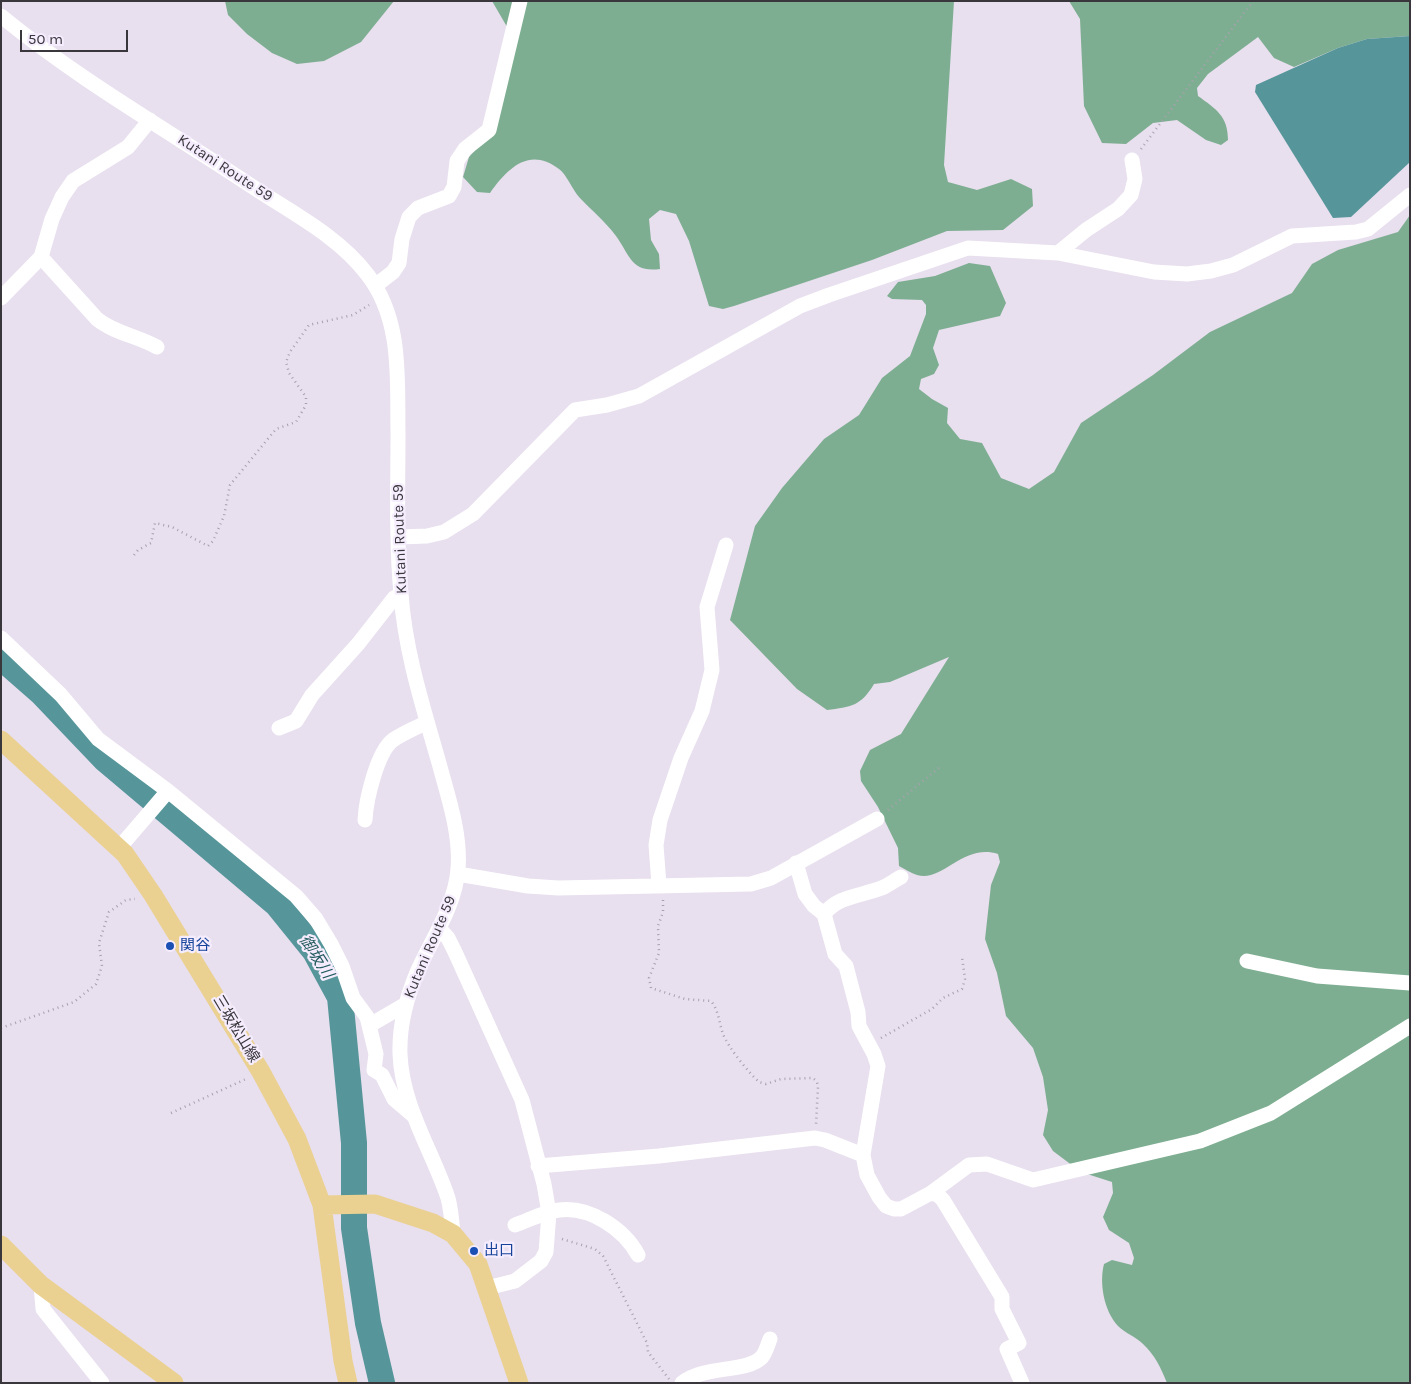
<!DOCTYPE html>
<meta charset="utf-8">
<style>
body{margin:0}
#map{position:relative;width:1411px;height:1384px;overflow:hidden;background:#e8dfef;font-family:Karla,sans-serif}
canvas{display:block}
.frame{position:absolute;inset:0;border:2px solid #39363c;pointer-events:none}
.scale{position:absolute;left:20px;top:30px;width:108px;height:22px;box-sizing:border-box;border:2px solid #39363c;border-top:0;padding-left:6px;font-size:15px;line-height:18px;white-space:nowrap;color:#39363c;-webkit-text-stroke:4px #f5edfd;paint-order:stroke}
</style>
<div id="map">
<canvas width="1411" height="1384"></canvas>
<div class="frame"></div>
<div class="scale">50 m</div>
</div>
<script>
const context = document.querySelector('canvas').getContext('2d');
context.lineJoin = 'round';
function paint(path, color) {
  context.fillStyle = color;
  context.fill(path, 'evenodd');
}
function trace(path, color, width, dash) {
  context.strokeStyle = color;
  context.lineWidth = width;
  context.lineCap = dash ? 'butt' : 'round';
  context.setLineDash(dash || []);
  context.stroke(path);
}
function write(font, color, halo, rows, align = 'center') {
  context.font = font + ' Karla,"Noto Sans JP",sans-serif';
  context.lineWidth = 4.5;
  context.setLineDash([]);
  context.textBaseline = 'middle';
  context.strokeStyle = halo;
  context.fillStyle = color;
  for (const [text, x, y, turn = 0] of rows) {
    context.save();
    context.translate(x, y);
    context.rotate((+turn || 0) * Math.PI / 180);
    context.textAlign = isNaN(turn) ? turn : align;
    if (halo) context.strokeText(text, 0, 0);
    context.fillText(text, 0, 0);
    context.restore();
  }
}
paint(new Path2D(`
 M225,1H394L361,42L324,61L297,64L272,53L247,34L228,15Z
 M492,1H954L944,165L948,182L977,190L1011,179L1032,189L1033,206L1003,230L947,231L872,260L734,306L723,309L709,306L689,241L676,214L660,210L649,219L651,240L659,254L660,269C631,273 630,255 616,236C605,221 591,210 579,197C572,189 567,175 559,169C529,146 507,169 490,193L477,192L463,177L469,157L492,132L510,32Z
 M1069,1H1410V36L1367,39L1338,48L1294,67L1274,58L1258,37L1208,74L1197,88L1198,96C1216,109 1228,116 1228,140L1221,145L1206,140L1177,120L1153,123L1126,144L1102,143L1084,106L1080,19Z
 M1410,215V1383H1167C1161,1368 1155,1355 1143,1344C1136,1337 1125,1333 1118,1326C1104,1311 1099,1283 1104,1264L1112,1260L1132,1265L1134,1258L1129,1243L1109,1230L1103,1217L1113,1193L1112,1182L1081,1172L1053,1151L1043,1135L1048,1110L1043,1077L1033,1048L1006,1016L997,973L985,939L991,885L1000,862L998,854C963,843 942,883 917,875C911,873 905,869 899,866L898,848L878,807L861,781L860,771L870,750L901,734L949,657L890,682L874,684C861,706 851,707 827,710L797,689L730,620L755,526L782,488L824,439L859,415L882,378L910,356L926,314V305L922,300L892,299L887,296L898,282L935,276L969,263L990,266L1006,303L1000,316L939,330L933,348L939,365L934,374L921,379L919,389L932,399L948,408L947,423L960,439L982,443L1001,478L1029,489L1054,472L1081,423L1153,375L1210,332L1292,293L1312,264L1338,250L1398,232Z`), '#7eae91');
paint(new Path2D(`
 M1410,36V162L1351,217L1333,218L1255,92L1256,85L1338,48L1367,39Z`), '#56969a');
trace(new Path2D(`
 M1,657L42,693L105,759L277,904L315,951L340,997L354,1143V1228L368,1323L382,1383`), '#56969a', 26);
trace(new Path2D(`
 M1141,149L1253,1
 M134,555L138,550L151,543L155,523L172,527L208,546L213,541L224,516L230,485L276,429L296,422L306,405V397L289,373L286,362L290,352L309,325L353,315L369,305
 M888,810L941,766
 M663,900V912L658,926L659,953L649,978L651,988L685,999L711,1001C719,1011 719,1023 723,1034C728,1047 748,1072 759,1082L766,1084L781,1079L813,1078L817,1082L818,1087L816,1125
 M1,1028L74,1002L96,984L102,966L99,943L109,912L126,900L135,899
 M881,1038L932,1009L943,998L962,989L965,979L962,957
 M171,1113L246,1079
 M562,1239L595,1249L603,1256L647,1343L648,1352L669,1379`), '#a7a1ad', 2.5, [1, 4]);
trace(new Path2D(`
 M1,16C79,80 169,131 253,187C292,213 338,236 367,274C403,320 397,380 398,434C398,487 396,541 401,594C405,651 423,707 439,763C448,797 461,834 458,869C455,906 433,937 418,970C407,996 399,1025 400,1054C402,1106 432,1150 448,1198C451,1209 452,1222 453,1234
 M1058,253L1086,230L1118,209L1131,195L1135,179L1132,160
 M41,257L97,319C114,333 138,336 157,347
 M375,286L393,272L399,263L402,239L409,217L418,208L449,196L454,187L457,161L465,149L489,130L520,1
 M1,298L41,257L52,219L62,197L73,181L128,147L150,120
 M399,537L427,536L444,532L473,514L575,410L607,405L639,396L800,306L829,295L968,248L1058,253L1154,272L1187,274L1211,271L1233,265L1292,236L1356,232L1368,229L1410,195
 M1,638L61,695L98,739L168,791L296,896L316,919L331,944L342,966L353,998L367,1017L376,1054L374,1070L382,1075L394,1099L414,1116
 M279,728L296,721L312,695L358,644L394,598L401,595
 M365,820C366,800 377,752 393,740C403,733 416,728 427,722
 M119,848L168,791
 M796,863L805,894L814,906L824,914L835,954L846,966L858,1012L859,1026L874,1054L878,1066L863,1155L867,1175L879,1197L886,1206L894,1209H901L931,1193L969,1165L987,1164L1033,1180L1200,1141L1271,1113L1410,1026
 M458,874L528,886L558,888L751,884L771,878L877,819
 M659,885L656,845L660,820L681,758L702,711L712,670L707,607L726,545
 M824,914C839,895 863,896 884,887C890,884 895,880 901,877
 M439,928L448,938L455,952L522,1100L544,1184L549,1213L546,1252L541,1261L515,1281L487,1288
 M1247,961L1317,976L1410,983
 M370,1025L406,1004
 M538,1166L659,1156L815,1138L825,1140L863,1155
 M931,1193L938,1195L943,1200L1002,1297V1309L1019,1343L1007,1349L1022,1383
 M515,1225C529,1220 544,1212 559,1210C590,1206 624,1229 638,1255
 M41,1285L43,1309L102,1383
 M682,1383C704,1365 747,1373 762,1357C766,1352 768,1344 770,1339`), '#fff', 15);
trace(new Path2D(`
 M1,740L125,854L153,895L261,1072L297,1139L322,1205L343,1361L348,1383
 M322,1205L375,1204L433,1223L453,1234L478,1264L519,1383
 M1,1245L41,1285L174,1383`), '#ebd191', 19);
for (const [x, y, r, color] of [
 [170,946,5,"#1a4fb4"],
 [474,1251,5,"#1a4fb4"]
]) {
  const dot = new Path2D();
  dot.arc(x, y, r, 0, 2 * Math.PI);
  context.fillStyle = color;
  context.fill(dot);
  trace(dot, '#f5edfd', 2);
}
write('15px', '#39363c', '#f5edfd', [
 ["Kutani Route 59",225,168,33],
 ["Kutani Route 59",400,539,-92],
 ["Kutani Route 59",430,947,-67],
 ["三坂松山線",236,1029,59]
]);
write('15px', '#164399', '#f5edfd', [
 ["関谷",180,946],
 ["出口",484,1251]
], 'left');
write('italic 16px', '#225a5d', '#f5edfd', [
 ["御坂川",316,957,57]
]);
</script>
